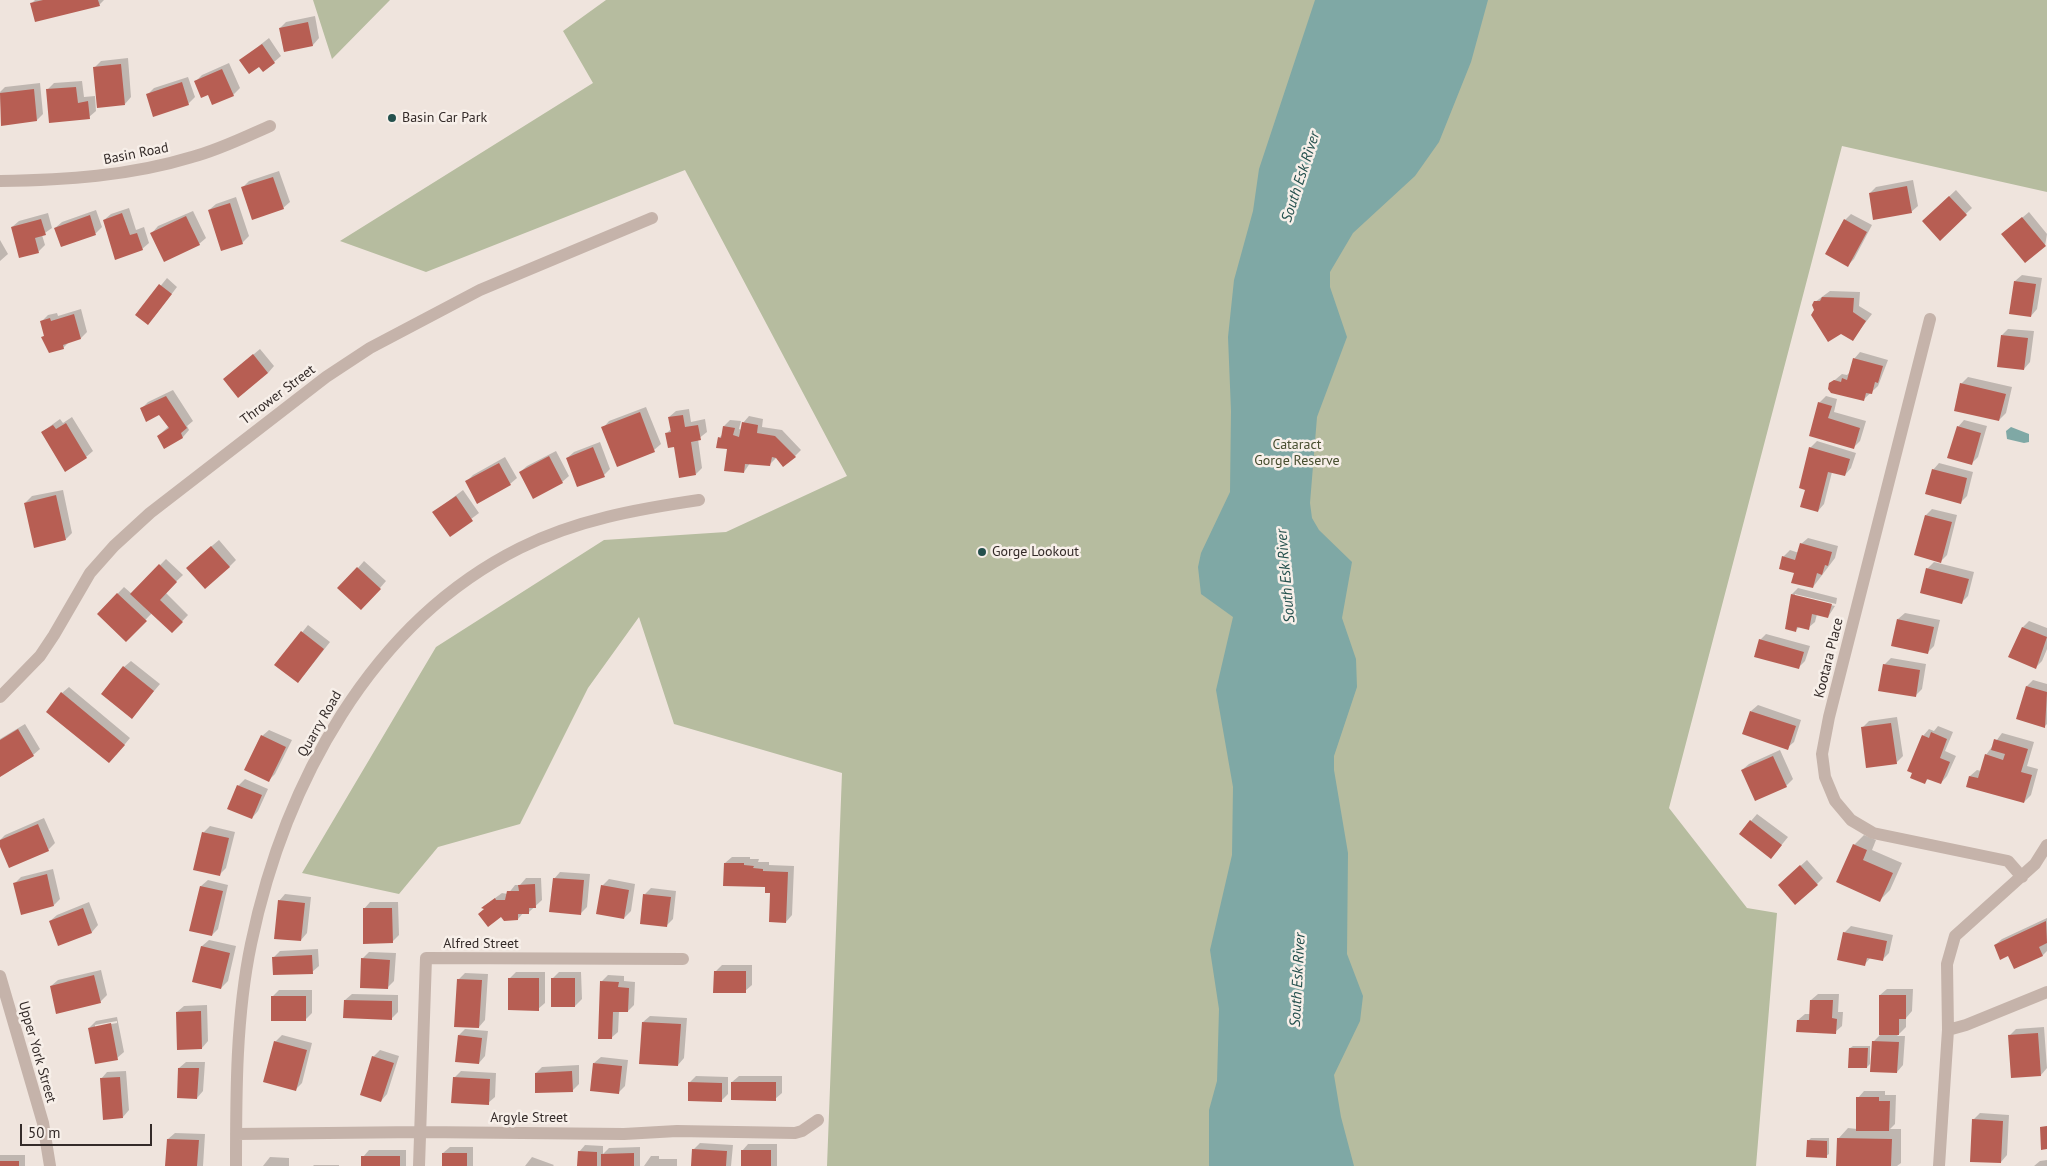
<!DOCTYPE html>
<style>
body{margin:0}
#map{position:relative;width:2047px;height:1166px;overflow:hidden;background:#efe4dd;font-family:"PT Sans",sans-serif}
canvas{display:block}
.scale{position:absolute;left:20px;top:1124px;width:132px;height:22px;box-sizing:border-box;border:2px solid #342b29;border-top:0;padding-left:6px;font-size:15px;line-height:18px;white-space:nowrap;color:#342b29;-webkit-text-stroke:4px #f7efe9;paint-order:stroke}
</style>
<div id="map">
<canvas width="2047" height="1166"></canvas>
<div class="scale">50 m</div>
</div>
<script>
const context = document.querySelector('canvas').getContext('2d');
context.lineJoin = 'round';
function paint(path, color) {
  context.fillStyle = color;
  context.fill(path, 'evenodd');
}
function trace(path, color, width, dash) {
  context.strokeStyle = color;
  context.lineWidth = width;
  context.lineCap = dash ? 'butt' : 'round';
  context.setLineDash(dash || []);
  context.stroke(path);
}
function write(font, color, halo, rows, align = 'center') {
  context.font = font + ' "PT Sans",sans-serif';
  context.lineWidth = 5;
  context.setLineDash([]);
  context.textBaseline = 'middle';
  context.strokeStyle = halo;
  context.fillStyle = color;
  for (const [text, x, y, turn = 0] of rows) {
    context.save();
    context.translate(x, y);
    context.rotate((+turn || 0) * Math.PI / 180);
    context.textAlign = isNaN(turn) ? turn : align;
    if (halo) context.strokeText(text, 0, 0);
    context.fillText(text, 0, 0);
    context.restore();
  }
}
paint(new Path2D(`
 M313,0H390L332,59Z
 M606,0H2047V192L1842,146L1669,808L1747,908L1777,913L1756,1166H827L842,773L674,724L639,617L588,688L520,824L438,847L399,894L302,873L436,647L604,540L726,532L847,476L685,170L426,272L340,241L593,83L563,31Z`), '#b6bc9f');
paint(new Path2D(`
 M1315,0H1488L1471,62L1439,142L1415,176L1353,233L1330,272V287L1347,337L1317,417L1310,503L1312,518L1319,530L1352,562L1342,618L1356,659L1357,687L1334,756V770L1348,853L1347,954L1363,996L1360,1021L1334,1075L1341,1117L1354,1166H1209V1110L1217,1081L1219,1009L1210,950L1232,855L1233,787L1216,690L1233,617L1201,594L1198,567L1201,553L1230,492L1231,411L1228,337L1234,280L1253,211L1259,169Z
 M2011,427L2029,434V442L2024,443L2007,439L2006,431Z`), '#7fa8a5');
paint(new Path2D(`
 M35,0H104L99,5L31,4Z
 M315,16L319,38L313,45L284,51L280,28L286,22Z
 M269,38L281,56L274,62L259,66L241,60Z
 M128,58L131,97L125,104L95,67L101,61Z
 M229,63L240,88L233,95L208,93L195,82L202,75Z
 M188,77L195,97L188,104L147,95L154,88Z
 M82,81L84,97L95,96L96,111L89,117L47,90L54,83Z
 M40,83L43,114L37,120L2,124L0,92L5,87Z
 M279,171L290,202L283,208L242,188L249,181Z
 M1913,180L1918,206L1911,212L1870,193L1876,187Z
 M1956,190L1972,208L1940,239L1923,221Z
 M236,197L249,236L242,243L209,210L216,204Z
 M129,208L136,230L144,227L149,243L142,249L104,220L111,214Z
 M96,210L102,227L96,233L61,246L55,228L62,222Z
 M193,211L206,238L199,244L152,233L158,226Z
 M2029,212L2047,234L2045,246L2010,228Z
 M48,213L52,228L42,235L45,245L38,252L12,227L19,221Z
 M1851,214L1872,225L1854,259L1848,265L1845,220Z
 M0,240L8,254L0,261Z
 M2022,275L2042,278L2037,309L2031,316L2015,281Z
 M167,278L177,287L154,317L137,315Z
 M1830,291L1860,292L1859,306L1872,314L1852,340L1816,311L1815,302Z
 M81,309L87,332L81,338L69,342L63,348L43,337L45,335L41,322L48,315L57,313L58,316Z
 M2008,329L2034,331L2030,362L2024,369L2002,335Z
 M260,349L274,366L268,373L224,379Z
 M1860,352L1888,360L1878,386L1863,400L1830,384L1842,374L1847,375L1850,372L1854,359Z
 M1968,377L2012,387L2006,413L1999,420L1961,384Z
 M173,390L193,421L187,426L189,430L183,437L164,448L158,436L169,426L160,413L141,409L148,402Z
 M1826,396L1837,399L1834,412L1866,421L1860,441L1854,447L1810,435L1819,403Z
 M646,407L661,444L654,450L603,428L609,421Z
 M689,409L691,422L705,419L707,432L698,439L702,468L696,474L667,433L671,429L669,417L676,411Z
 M749,416L763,419L762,427L782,430L801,450L795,456L777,457L770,464L750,463L744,472L719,438L723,434L724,426L730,420L741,421L739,429L742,430L743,423Z
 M72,417L93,451L86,457L42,432L60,419L63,423Z
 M1964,420L1987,426L1978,457L1972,463L1958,427Z
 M1817,441L1856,453L1851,468L1845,475L1832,472L1824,504L1818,511L1806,489L1810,448Z
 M600,442L610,469L604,475L567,458L574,452Z
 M556,451L569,476L562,482L520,472L527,466Z
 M505,457L517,478L510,484L466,482L473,475Z
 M1939,463L1973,472L1967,496L1961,502L1933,470Z
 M63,490L72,533L66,539L25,503L32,496Z
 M463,490L479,513L450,535L434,512Z
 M1932,509L1957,515L1947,555L1941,561L1926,515Z
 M1808,538L1838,546L1835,558L1813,587L1795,572L1783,557L1790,550L1799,553L1801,544Z
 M219,540L236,560L229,567L194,561Z
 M166,559L183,575L165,592L188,615L172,632L152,613L126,640L98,614L124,587L132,594Z
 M364,561L386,581L368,602L358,568Z
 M1934,562L1974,572L1968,596L1962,602L1927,569Z
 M1798,588L1837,598L1836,604L1795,594V596L1835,606L1828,617L1817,614L1815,622L1808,628L1800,626L1796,630L1792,594Z
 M1905,613L1940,620L1934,646L1928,652L1898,619Z
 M2029,621L2047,628V649L2042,661L2036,667L2023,627Z
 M308,625L330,642L304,675L276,665Z
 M1766,634L1810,646L1805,661L1798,668L1760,640Z
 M1891,658L1926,664L1922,689L1915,696L1884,665Z
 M131,661L160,684L132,717L124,667Z
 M2033,680L2047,684V724L2045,726L2018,718L2027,686Z
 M69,687L130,738L116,755L62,693Z
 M1758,705L1801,720L1794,742L1787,748L1751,711Z
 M1897,717L1903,756L1896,763L1862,728L1869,721Z
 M25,724L40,749L33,755L0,775V739Z
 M1938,726L1953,732L1945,751L1956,756L1947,776L1941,783L1929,778L1925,782L1923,736L1929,729L1934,731Z
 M269,730L292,740L275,774L268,781L262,736Z
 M2002,733L2034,742L2027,766L2038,769L2031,795L2024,802L1968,786L1970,776L1977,770L1981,771L1986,755Z
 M1780,750L1793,779L1786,786L1742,770L1749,764Z
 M245,779L268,789L258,811L252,818L238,786Z
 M1757,814L1788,837L1771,858L1751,821Z
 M44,818L55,843L48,850L0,844V840L5,835Z
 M210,826L235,832L226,868L219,875L203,833Z
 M1864,835L1876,840L1872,850L1902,863L1890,890L1880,900L1854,845Z
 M732,857H750V859H759L758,862H769V865L794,866L792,915L786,922L766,886L725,863Z
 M1807,860L1823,878L1817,884L1786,879Z
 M53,869L60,899L54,905L15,883L21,877Z
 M560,872L590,874L587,907L580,914L554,879Z
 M526,878H541L542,900L529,912H524L518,919L501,915L483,907L502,893L508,894L515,885H520Z
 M609,879L635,884L631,911L624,918L602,886Z
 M208,880L228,885L218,929L212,935L201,886Z
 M651,888L676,891L673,919L667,925L645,894Z
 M285,894L311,897L307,933L301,940L279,901Z
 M89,902L98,925L92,932L59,944L50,921L57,915Z
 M370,902H398L399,935L392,942L364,909Z
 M2047,918V951L2043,955L2015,968L2009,954L1995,945L2002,939Z
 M1851,926L1893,935L1889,953L1882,960L1871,957L1865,964L1844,933Z
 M209,940L236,946L228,981L221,988L193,981L202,946Z
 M318,949L319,966L312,972L274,957L280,951Z
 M369,952L396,953L394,981L387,988L363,958Z
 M722,965H752V985L745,991L715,972Z
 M101,970L107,995L100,1002L51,986L58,980Z
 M516,972H545V1003L538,1009L510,978Z
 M559,972H581L582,999L575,1006L552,979Z
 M465,973L488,974L485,1020L479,1027L458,980Z
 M608,975L624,976V981L635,982L634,1005L628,1011H619L618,1032L611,1038L601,982Z
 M1887,989H1913L1912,1011L1906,1018V1027L1897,1036H1905L1903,1065L1897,1072L1873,1042L1880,1035V995Z
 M279,990H312V1013L305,1020L272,997Z
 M352,994L398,995V1012L391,1019L345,1000Z
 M1818,994H1839L1838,1012H1843L1842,1026L1835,1032L1798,1020L1805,1014H1811V1000Z
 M207,1005L208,1041L202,1048L177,1012L184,1006Z
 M650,1016L687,1018L684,1058L678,1065L643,1022Z
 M117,1017L124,1052L117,1058L89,1028L96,1021ZM117,1021V1023L95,1027V1025Z
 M2044,1027L2047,1068L2041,1075L2009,1036L2016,1029Z
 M465,1029L488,1031L485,1056L479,1063L459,1035Z
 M282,1035L312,1043L302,1083L295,1090L275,1042Z
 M1853,1046H1870V1064L1867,1067L1850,1048Z
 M380,1050L399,1056L387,1094L381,1101L373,1057Z
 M601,1057L628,1060L625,1086L618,1093L594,1063Z
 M186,1062H205L203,1091L197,1098L179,1068Z
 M579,1065V1084L572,1091L536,1073L542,1067Z
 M126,1071L129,1110L123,1117L101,1079L107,1072Z
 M461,1071L496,1073L495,1097L488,1103L454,1078Z
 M696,1076L728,1077V1094L721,1101L690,1082Z
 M739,1076H782V1093L775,1099L732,1082Z
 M1864,1091H1885V1095H1896L1895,1124L1890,1129H1901V1163L1897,1166H1838V1139L1848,1128L1857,1129L1858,1098Z
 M1980,1113L2009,1115L2007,1155L2001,1162L1973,1120Z
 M175,1133L205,1134L203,1166H166L168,1139Z
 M1811,1138H1829V1154L1826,1156L1808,1141Z
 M700,1143L733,1145L731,1166H693V1150Z
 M748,1144H777V1166H742V1151Z
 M585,1145L603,1146V1154L609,1148L640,1147V1166H579V1152Z
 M450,1147H473V1166H443V1153Z
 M369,1150H406V1166H363V1157Z
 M0,1155H25V1166H0Z
 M651,1156H659V1159H677V1166H644Z
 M270,1157L289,1158V1166H263Z
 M532,1157L554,1165L553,1166H525Z
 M2047,1160V1166H2034L2040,1161Z
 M314,1165H339V1166H313Z`), '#0003');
paint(new Path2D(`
 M43,0H98L100,6L35,22L30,3Z
 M308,22L313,46L284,52L279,28Z
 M262,44L275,63L263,72L259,67L249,74L239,60Z
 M121,64L125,105L97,108L93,67Z
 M222,69L234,96L212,105L208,95L201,98L194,81Z
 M182,82L189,105L153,117L146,94Z
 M76,87L78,103L88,101L90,119L49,123L46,89Z
 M34,89L37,121L1,126L0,93Z
 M273,177L284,209L252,220L241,187Z
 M1907,186L1912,213L1873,220L1869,193Z
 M1949,196L1967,215L1940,241L1922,221Z
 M230,203L243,244L221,251L208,210Z
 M122,213L130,235L137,233L143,250L115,260L103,220Z
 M90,215L96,235L61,247L54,228Z
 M186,216L200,245L164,262L150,233Z
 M2022,217L2046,246L2025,263L2001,234Z
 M41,219L46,235L35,238L39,253L19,258L11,227Z
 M1844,219L1867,232L1848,267L1825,254Z
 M2014,281L2036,284L2031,317L2009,314Z
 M159,284L172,294L148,325L135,315Z
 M1822,297L1854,298L1853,312L1866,321L1853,341L1841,334L1828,342L1811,315L1814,310L1812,305L1814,301H1820Z
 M74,314L81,339L63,345L64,349L49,353L41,337L44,336L40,321L50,318L51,321Z
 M2001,335L2028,338L2024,370L1997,367Z
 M253,354L268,373L238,398L223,379Z
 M1853,358L1883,366L1878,383L1875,382L1872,394L1866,393L1864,401L1831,393L1828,389L1829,383L1834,380L1841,382L1842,378L1847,380Z
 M1960,383L2006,394L1999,421L1954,411Z
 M166,396L187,428L181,433L183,438L164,449L157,436L169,428L159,415L146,422L140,408Z
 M1818,402L1832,406L1828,418L1860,428L1854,449L1809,436Z
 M640,412L655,452L617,467L601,427Z
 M683,415L685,427L698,425L701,440L691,442L696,475L679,478L674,447L668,448L665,433L671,432L668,417Z
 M742,422L758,425L757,433L775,436L796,457L783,467L776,458L772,457L770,466L745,464L744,473L724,471L727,449L716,448L718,437L721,438L723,426L735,428L733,435L739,437Z
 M66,423L87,458L65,472L41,432L53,425L56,429Z
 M1957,426L1981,433L1972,465L1947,458Z
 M593,447L605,477L577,487L566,458Z
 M1809,447L1850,459L1845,476L1828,472L1818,512L1800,507L1805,490L1799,488Z
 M549,456L563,483L533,499L519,472Z
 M499,463L511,485L477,504L465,481Z
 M1932,469L1967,478L1961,504L1925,494Z
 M56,495L66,540L34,548L24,503Z
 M456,496L473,521L450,537L432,512Z
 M1925,515L1952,522L1941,563L1914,555Z
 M1800,543L1832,552L1828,566L1825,565L1822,575L1817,573L1813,588L1791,583L1794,573L1779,569L1782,556L1795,560Z
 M211,546L230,567L205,589L186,568Z
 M159,564L177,582L160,600L183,622L172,633L130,594Z
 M357,567L381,589L361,610L337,588Z
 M1926,568L1969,579L1962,604L1920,593Z
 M117,593L147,621L126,642L97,614Z
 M1791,594L1832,604L1828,618L1812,614L1809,630L1797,627L1796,632L1785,629Z
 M1897,619L1934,627L1928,654L1891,646Z
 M2022,627L2047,637L2036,669L2008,657Z
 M301,631L324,649L298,683L274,665Z
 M1759,639L1804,652L1799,669L1754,657Z
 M1883,664L1920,670L1916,697L1878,691Z
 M123,666L154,691L132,719L101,694Z
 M2026,686L2047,692L2045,728L2016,719Z
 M61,692L125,745L109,763L46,712Z
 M1750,711L1796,726L1788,750L1742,734Z
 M1891,723L1897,764L1866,768L1861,727Z
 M18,729L34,756L0,777V740Z
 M1931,732L1947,739L1940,758L1950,762L1941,784L1927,779L1925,784L1910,778L1912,773L1907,771L1922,735L1929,738Z
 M261,735L286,747L269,782L244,770Z
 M1994,739L2028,749L2021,772L2032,775L2024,803L1966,787L1969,776L1978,778L1985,754L2003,760L2005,754L1991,750Z
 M1773,756L1787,787L1755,801L1741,770Z
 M237,785L262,795L252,819L227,809Z
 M1750,820L1782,845L1771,859L1739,834Z
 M38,824L49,851L9,868L0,847V840Z
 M202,832L229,838L220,876L193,870Z
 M1853,844L1867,850L1863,860L1893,873L1880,902L1836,882Z
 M724,863H744V865L754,866L753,868L763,869V871L788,872L786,923L769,922L770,893H765V887L723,886Z
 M1800,865L1818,885L1795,905L1778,885Z
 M47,874L54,906L21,915L13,883Z
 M553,878L584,880L581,915L549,912Z
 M535,884L536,908H529V914H518V920L504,921L501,917L488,927L478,914L484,909L481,908L495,898L496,900H505L507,891H519L518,885Z
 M601,885L629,890L624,919L596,914Z
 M200,886L223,891L212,936L189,931Z
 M643,894L671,897L667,927L640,924Z
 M278,900L305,903L301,941L274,939Z
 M83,908L92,933L58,946L49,921Z
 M363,908H392L393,943L363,944Z
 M2046,921L2047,943L2039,947L2043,956L2014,969L2008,956L2000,960L1994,945Z
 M1843,932L1887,941L1883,961L1867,958L1865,966L1837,960Z
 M201,946L230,953L221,989L192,982Z
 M312,955L313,974L273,975L272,957Z
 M361,958L390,960L388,989L360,988Z
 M714,971H746V993H713Z
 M94,975L101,1003L56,1014L50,986Z
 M508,978H539V1011L508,1010Z
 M551,978H575V1007H551Z
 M457,979L482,980L479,1028L454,1027Z
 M600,981L619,982L618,987L629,988L628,1012H613L612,1039H598Z
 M1879,995H1906V1019H1899V1035H1879Z
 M271,996H306V1021H271Z
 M344,1000L392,1001V1020L343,1018Z
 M1810,1000H1833L1832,1018L1837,1019L1836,1034L1796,1032L1797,1020H1809Z
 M201,1011L202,1049L177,1050L176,1012Z
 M642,1022L681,1024L678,1066L639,1064Z
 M111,1023L118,1060L95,1064L88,1028Z
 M2038,1033L2041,1076L2011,1078L2008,1035Z
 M458,1035L482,1038L479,1064L455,1062Z
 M274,1041L307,1050L296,1091L263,1082Z
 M1872,1041L1899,1042L1897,1073L1870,1072Z
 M1849,1048H1868L1867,1068H1848Z
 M372,1056L394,1063L381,1102L360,1095Z
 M593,1063L622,1066L619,1094L590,1091Z
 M178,1068H199L197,1099L177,1098Z
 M572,1071L573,1092L535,1093V1073Z
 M120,1077L123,1118L103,1120L100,1078Z
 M453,1077L490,1079L489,1105L451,1103Z
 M688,1082L722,1083V1102L688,1101Z
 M731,1082H776V1101L731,1100Z
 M1856,1097H1879V1101H1890L1889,1131H1856Z
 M1972,1119L2003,1121L2001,1163L1970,1162Z
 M2047,1126V1149L2041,1150L2040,1127Z
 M1837,1138L1892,1139L1891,1166H1836Z
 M167,1139L199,1140L197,1166H165Z
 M1807,1140L1827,1141V1158L1806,1157Z
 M692,1149L727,1151L726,1166H691Z
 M741,1150H771V1166H741Z
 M578,1151L597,1152V1166H577Z
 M442,1153H467V1166H442Z
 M634,1153V1166H601V1154Z
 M361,1156H400V1166H361Z
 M0,1161H19V1166H0Z`), '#b75e53');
trace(new Path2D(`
 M0,181C65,180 130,176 192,157C219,150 245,137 270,126
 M1930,319L1829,717L1822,754L1825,777L1835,801L1851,820L1873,833L2008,861L2022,877
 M0,697L40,656L54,635L90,573L114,546L150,513L326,377L370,348L480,290L652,218
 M0,976L43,1123L50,1166
 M1948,1030L1947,964L1955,936L2035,864L2047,845
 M236,1134L420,1132L624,1134L677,1131L795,1133L802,1131L818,1120
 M236,1166C236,1093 236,1016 251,944C284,785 370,623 520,548C576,520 638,509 699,500
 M419,1166L426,958L683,959
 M1939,1166L1948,1030L1966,1025L2047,992`), '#c5b3aa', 12);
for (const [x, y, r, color] of [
 [392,118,5,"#24504d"],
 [982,552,5,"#24504d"]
]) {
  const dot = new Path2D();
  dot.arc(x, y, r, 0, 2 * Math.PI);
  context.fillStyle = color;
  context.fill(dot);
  trace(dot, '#f7efe9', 2);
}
write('14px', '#342b29', '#f7efe9', [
 ["Basin Car Park",402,118],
 ["Gorge Lookout",992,552]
], 'left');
write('14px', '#342b29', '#f7efe9', [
 ["Basin Road",136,154,-11],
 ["Thrower Street",278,395,-37],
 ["Kootara Place",1829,658,-76],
 ["Quarry Road",320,724,-60],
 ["Alfred Street",481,944],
 ["Upper York Street",37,1052,74],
 ["Argyle Street",529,1118]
]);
write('14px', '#484f30', '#f7efe9', [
 ["Cataract",1297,445],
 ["Gorge Reserve",1297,461]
]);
write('italic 15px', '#24504d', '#f7efe9', [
 ["South Esk River",1301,177,-72],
 ["South Esk River",1286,576,-95],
 ["South Esk River",1298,980,-87]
]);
</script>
